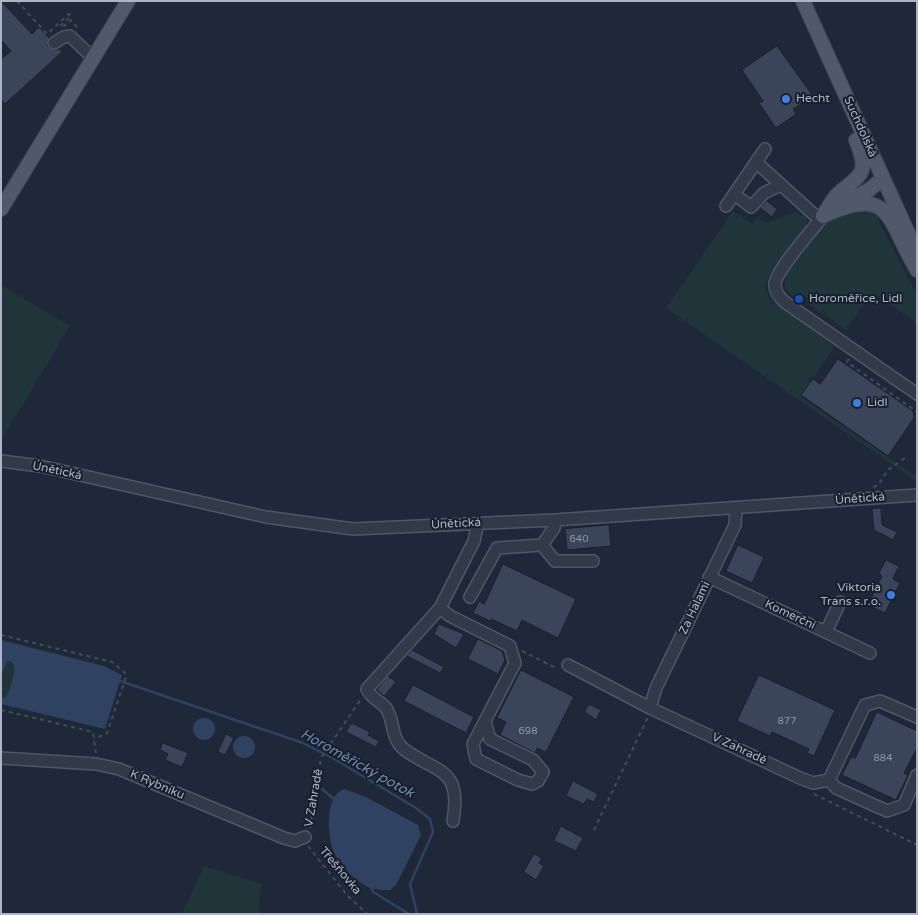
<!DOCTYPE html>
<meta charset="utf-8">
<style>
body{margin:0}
#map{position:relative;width:918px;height:915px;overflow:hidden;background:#1e2839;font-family:"Varela Round",sans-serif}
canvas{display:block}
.frame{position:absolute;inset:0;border:2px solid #acb4c6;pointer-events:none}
</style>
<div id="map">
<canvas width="918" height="915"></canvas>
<div class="frame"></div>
</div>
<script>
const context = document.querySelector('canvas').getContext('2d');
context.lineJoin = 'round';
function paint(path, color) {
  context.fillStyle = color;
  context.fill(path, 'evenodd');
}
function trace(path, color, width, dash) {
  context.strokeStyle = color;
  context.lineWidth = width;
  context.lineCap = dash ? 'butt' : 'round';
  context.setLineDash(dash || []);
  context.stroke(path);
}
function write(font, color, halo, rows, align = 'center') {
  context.font = font + ' "Varela Round",sans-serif';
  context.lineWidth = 4;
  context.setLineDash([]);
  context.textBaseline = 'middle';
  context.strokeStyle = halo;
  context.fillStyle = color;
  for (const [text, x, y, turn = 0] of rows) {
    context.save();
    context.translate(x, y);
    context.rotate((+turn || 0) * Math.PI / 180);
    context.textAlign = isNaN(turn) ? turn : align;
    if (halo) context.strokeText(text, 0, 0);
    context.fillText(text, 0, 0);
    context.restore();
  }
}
paint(new Path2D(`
 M862,207L882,216L878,220L917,295V323L875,294L871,300H867L846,330L807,303L809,300L804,296L802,299L797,296L795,299L785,288C781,271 814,230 829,221C838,215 851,211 862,207Z
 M733,211L752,224L757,218L768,223L796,212L802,216L805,213L807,225L768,277L765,288L770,299L833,345L832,351L813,378L811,377L808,381L811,383L801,397L917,477V482L666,308Z
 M1,285L70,326L1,441Z
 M7,661L11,662C17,671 11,689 5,698H1V676Z
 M204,866L261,884L258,914H182Z`), '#20353a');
paint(new Path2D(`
 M1,640L104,666L122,675L105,729L1,704V698H5C11,689 17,671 12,662L7,661L1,676Z
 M193 729a11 11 0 1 1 22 0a11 11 0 1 1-22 0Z
 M233 747a11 11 0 1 1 22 0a11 11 0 1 1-22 0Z
 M344,789L366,797L418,825L421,835L396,885L390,890C385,890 377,890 371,888C360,885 343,868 337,858C327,843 323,796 344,789Z`), '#304261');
trace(new Path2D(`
 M120,681L303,743L336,760L416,808L430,819L433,832L410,884L417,914
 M322,789L334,799
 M371,887L373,892L409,914`), '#304261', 2.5);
const building = new Path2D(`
 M1,1L32,34L39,27L49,38L47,43L48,47L54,50L59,49L62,52L5,104L1,100V59L11,51L1,40Z
 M777,46L813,96L793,109L796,114L776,128L759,103L763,101L742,70Z
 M767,201L777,209L772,217L760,208Z
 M838,359L913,411L914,418L888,456L801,395L813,379L820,384Z
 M881,508L882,525L897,532L893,540L874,530L872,509Z
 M609,525L611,546L567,550L565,529Z
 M738,545L764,557L752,583L726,571Z
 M886,560L899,566L893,579L900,583L885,613L868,605L882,576L879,574Z
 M503,564L576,599L558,638L522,620L517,631L491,619L490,621L473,613L479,601L484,604Z
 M439,624L464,634L456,648L434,634Z
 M478,639L502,651L505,660L498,674L468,659Z
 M412,650L444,667L440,673L407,656Z
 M521,670L574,697L546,752L537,748L535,753L500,735L506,722L497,718Z
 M759,675L835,710L814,756L807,753L809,749L772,732L770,736L737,721Z
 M388,676L396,682L384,696L377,690Z
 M413,685L474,717L466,733L404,701Z
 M589,704L601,710L596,720L585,712Z
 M877,712L917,731V748L904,773L908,775L896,800L842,775L851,757L855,758Z
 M352,723L370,732L368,735L379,741L376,747L346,732Z
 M226,734L234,738L225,755L218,752Z
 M163,743L188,753L182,767L165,760L168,754L160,750Z
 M573,781L598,794L594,802L587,799L584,804L566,796Z
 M561,826L583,838L576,851L554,841Z
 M534,854L542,858L539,863L544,866L536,880L524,872Z`);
paint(building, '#3a4559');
trace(building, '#19212f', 1);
const minor = new Path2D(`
 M54,43L64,37L70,36L93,58
 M756,162L820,220
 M734,194L751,207L764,193L781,185
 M726,206L765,149
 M823,216C812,231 779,266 775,283C774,292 780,298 786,303L917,394
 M1,461L40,466L266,517L353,529L555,520L917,495
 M478,523L474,541L440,608L450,616L510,646L515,663L473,744L476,759L518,780L532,784L538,781L543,772L533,760L490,739L485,721
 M542,545L555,561H593
 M709,577L870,653
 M470,597L497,548L542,545L554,528L555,520
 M440,608L367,689C371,699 380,700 386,708C395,721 390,739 405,750C438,774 462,767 453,821
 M826,632L840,602
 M568,665L650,708L800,778L813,783L829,780
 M650,708L656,688L735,525L736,508
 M1,758L96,764L119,769L284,838L295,841L305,837
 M829,780L865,705L880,701L917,717
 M829,780L836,788L887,811L904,805L917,775`);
const major = new Path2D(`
 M803,1L917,253
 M848,201L869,190L882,179
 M1,209L128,1
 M823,216C827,209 831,202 836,196C859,174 871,177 856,140
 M823,216C893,184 886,219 917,270`);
trace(minor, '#4f5767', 14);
trace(major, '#3b4352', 16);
trace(new Path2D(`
 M17,1L47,34L69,14L71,16L59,27
 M63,27L71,20L79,30
 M849,359L847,362L917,412
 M873,487L878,485L888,470L905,458
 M1,635L112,662L125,673L126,677L107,733L94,739
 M522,651L558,669
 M1,701L2,697
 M1,710L93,732L96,754
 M814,794L917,845
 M310,828L321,758L361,699
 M594,830L648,717
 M308,846L347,895L367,914`), '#3b5154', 2, [4, 4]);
trace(minor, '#323a49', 11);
trace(major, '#4f5969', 14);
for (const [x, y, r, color] of [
 [786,99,5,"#3f7fe0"],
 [799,299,5,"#1a4fb4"],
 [857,403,5,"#3f7fe0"],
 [891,595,5,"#3f7fe0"]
]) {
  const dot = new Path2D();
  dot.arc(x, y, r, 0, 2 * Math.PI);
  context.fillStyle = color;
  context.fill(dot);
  trace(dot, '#181f2d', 2);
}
write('10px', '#9098ab', null, [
 ["640",579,539],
 ["877",787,721],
 ["698",528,731],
 ["884",883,758]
]);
write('12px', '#acb4c6', '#181f2d', [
 ["Hecht",796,99],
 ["Horoměřice, Lidl",809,299],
 ["Lidl",867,403],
 ["Viktoria",881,588,"right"],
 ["Trans s.r.o.",881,602,"right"]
], 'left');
write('12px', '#acb4c6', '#181f2d', [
 ["Suchdolská",860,127,66],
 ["Únětická",57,471,12],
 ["Únětická",860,499,-4],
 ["Únětická",456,524,-3],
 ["Za Halami",695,608,-65],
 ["Komerční",790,615,25],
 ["V Zahradě",739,749,25],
 ["K Rybníku",157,785,23],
 ["V Zahradě",314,798,-80],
 ["Třešňovka",340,871,50]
]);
write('italic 14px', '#7189b1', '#181f2d', [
 ["Horoměřický potok",357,764,29]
]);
</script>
